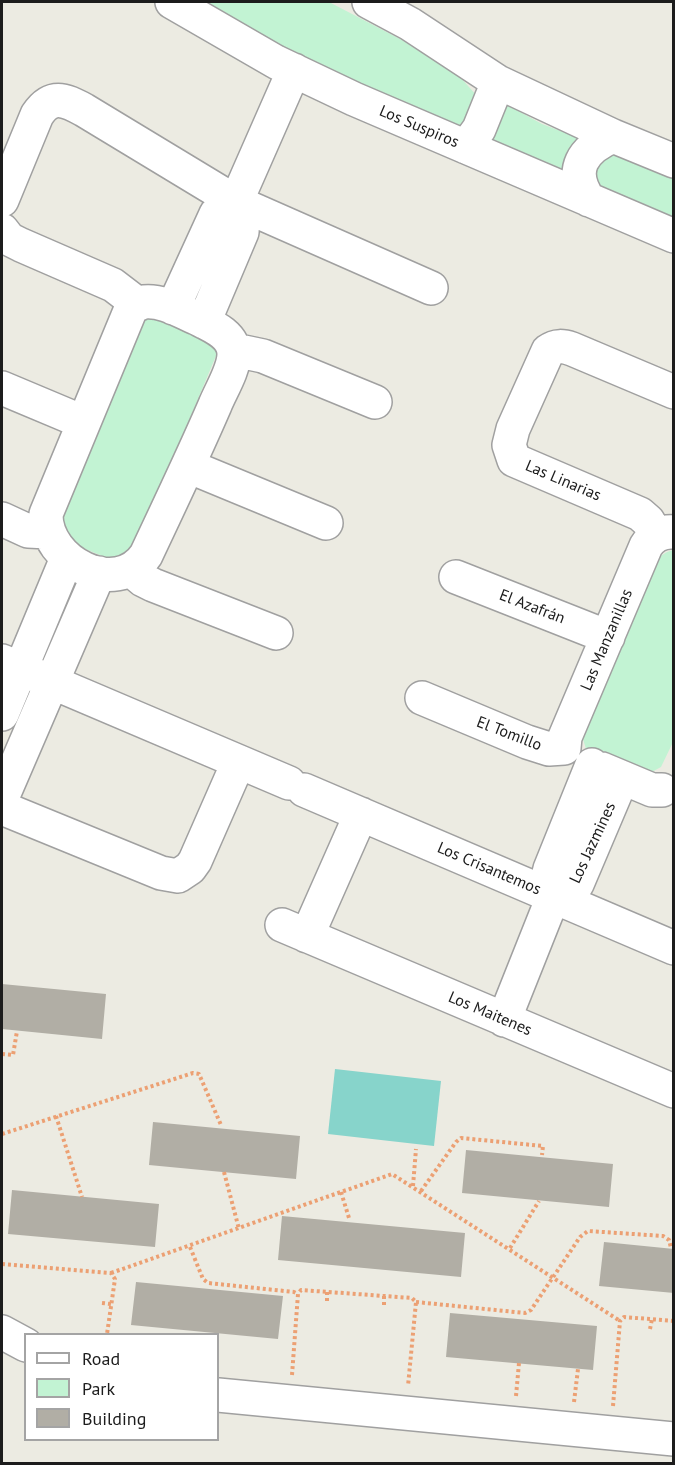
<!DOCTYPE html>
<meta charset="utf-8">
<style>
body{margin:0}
#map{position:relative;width:675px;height:1465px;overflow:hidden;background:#ecebe2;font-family:"PT Sans",sans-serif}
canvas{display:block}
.frame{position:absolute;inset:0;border:3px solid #1c1c1c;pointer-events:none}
.legend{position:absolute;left:24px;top:1333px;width:195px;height:108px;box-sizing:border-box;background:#fff;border:2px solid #a4a4a4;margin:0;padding:8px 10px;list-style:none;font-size:18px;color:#1c1c1c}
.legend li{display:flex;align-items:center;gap:12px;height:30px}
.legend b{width:30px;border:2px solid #a4a4a4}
</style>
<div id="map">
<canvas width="675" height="1465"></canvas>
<div class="frame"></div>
<ul class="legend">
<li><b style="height:8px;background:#fff"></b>Road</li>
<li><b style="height:16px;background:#c2f3d3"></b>Park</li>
<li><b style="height:16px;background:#b1aea5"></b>Building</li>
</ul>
</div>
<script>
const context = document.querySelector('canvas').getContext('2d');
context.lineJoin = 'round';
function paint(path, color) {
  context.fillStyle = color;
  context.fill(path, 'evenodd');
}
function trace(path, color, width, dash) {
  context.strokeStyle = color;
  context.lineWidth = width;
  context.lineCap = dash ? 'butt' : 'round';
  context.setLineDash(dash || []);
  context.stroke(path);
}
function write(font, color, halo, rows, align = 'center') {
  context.font = font + ' "PT Sans",sans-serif';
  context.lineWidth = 6;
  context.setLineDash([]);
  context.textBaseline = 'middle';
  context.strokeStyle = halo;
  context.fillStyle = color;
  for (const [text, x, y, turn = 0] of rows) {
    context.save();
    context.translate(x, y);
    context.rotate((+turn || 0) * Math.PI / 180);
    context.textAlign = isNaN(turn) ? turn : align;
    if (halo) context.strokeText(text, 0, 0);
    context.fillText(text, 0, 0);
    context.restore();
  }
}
paint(new Path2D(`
 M190,2H329L402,40L461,78L477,96L461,129L444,130Z
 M500,101L542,124L587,141L568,172L477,141Z
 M602,148L673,175V220L604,192L584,166Z
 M150,315L201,332L218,351L140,538L128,556L107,558L78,546L68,539L58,511L138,322Z
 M673,550L674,740L661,767L648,774L591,753L586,749L583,739L656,559L667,552Z`), '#c2f3d3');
paint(new Path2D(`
 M335,1069L441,1081L434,1146L328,1134Z`), '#87d4cb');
paint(new Path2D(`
 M2,984L106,994L102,1039L2,1029Z
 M153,1122L300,1136L296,1179L149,1165Z
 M466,1150L613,1164L609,1207L462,1193Z
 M12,1190L159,1204L155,1247L8,1234Z
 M282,1216L465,1233L461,1277L278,1260Z
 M604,1242L674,1249V1293L599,1286Z
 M136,1282L283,1296L278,1339L131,1325Z
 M450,1313L597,1326L593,1370L446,1357Z`), '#b1aea5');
const minor = new Path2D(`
 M172,2L276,62L354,99L674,236
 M369,2L410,24L498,82L613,136L674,161
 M466,147L479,129L498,82
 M2,200L37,115C51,94 64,99 84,110L236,202L431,288
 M589,200C568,170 583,149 613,136
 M2,230L9,239L21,245L113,285L130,298L134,306
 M144,302C162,300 180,311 196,318C210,325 234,334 234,354C234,370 221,390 215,405C193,456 169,506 146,555C116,599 45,561 46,514L130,311L134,306Z
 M173,308L216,214L223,208L236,202L294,70
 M204,322L242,232L243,218L236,202
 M234,353L244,352L263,356L375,402
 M2,388L83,422
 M188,466L326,523
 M2,519L28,531L48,532
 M656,535L648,521L640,514L514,460L509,445L513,429L548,351C556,345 563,346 572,349L674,392
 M131,570L143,580L153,585L276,633
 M456,577L608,637
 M2,661L289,783
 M422,698L527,742L549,749L564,748
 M2,714L67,558
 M564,748L565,737L646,546C652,536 662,531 674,532
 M602,769L652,790H662
 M304,790L674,948
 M2,798L99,573
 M2,808L161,873L178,876L190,868L195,861L238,763
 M553,897L564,894L577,884L622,778
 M282,925L674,1091
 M307,936L361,814
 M504,1020L553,897L548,877L550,869L592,765
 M2,1332L26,1345
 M218,1395L674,1439`);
trace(minor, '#a0a0a0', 36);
trace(new Path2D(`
 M2,1054L13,1055L17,1031
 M56,1116L82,1197
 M2,1134L193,1073L199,1074L221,1125
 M224,1172L239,1229
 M413,1186L416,1149
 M421,1191L456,1142L461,1138L543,1146L542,1155
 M341,1192L349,1218
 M190,1247L203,1279L208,1283L294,1292L298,1294
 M510,1248L539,1201
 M2,1264L111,1273L115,1279L107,1334
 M111,1273L392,1174L620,1321
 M327,1292V1302
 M416,1302L525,1313L531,1310L580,1237L588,1231L663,1236L669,1240L671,1248
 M102,1303L111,1304
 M384,1305V1296
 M650,1329L652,1319
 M208,1334V1333
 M292,1375L298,1294L301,1290L412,1298L416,1302L408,1386
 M516,1396L519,1363
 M574,1402L578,1369
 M613,1406L620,1321L624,1317L674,1321`), '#eca073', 4, [3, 3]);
trace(minor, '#fff', 33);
write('16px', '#1c1c1c', '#fff', [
 ["Los Suspiros",419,127,23],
 ["Las Linarias",563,481,23],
 ["El Azafrán",532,607,21],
 ["Las Manzanillas",607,640,-67],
 ["El Tomillo",509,734,21],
 ["Los Jazmines",593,843,-65],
 ["Los Crisantemos",489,869,23],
 ["Los Maitenes",490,1014,23]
]);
</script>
